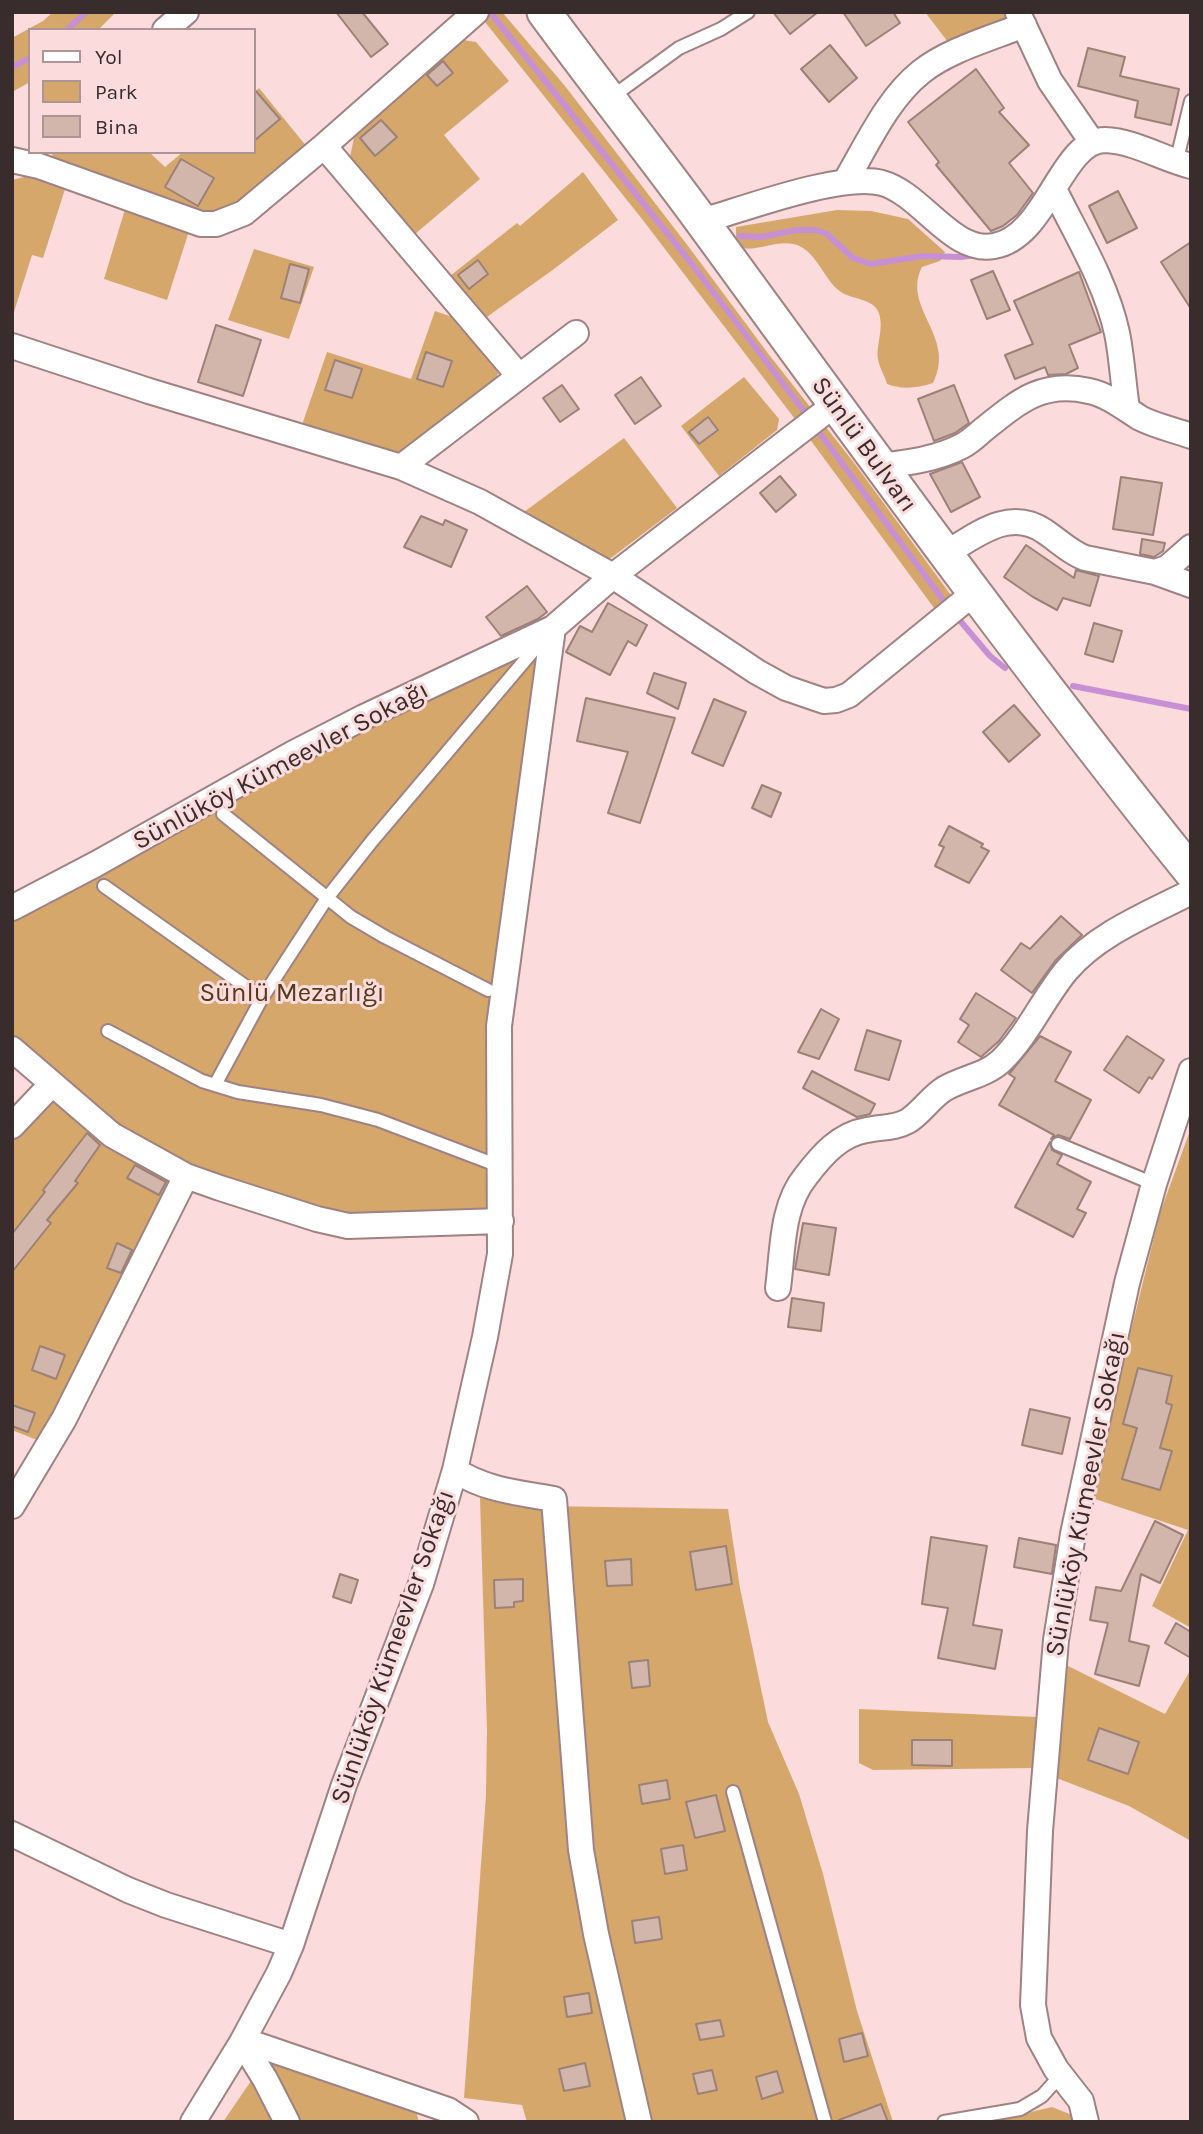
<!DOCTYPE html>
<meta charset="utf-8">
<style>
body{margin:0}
#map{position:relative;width:1203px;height:2134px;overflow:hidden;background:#fbdbdb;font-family:Karla,sans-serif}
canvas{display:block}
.frame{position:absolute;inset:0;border:14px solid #382c2c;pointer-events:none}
.legend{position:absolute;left:28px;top:28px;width:228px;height:126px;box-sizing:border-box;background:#fbdbdb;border:2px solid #ad9595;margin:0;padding:9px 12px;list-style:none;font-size:21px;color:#382c2c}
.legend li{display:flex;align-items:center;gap:14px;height:35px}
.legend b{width:35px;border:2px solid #ad9595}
</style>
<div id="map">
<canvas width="1203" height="2134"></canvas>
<div class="frame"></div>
<ul class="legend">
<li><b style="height:9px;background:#fff"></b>Yol</li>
<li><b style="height:19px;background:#d6a76b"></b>Park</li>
<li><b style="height:19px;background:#d2b6ab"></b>Bina</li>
</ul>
</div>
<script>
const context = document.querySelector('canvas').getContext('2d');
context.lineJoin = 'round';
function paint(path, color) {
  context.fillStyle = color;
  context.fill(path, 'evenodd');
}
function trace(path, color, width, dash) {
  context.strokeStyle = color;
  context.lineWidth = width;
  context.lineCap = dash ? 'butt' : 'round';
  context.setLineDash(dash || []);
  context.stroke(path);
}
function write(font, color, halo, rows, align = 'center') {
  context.font = font + ' Karla,sans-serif';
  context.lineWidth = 6;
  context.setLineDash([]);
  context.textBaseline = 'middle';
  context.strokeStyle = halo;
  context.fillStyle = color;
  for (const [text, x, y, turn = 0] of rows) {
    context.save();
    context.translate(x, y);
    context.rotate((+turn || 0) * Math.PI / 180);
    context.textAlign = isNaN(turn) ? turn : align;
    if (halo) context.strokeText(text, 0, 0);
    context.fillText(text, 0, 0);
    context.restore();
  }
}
paint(new Path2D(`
 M53,12H116L98,30H30V82L12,92V38L43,21Z
 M477,12H502L565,86L688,246L770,356L855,464L953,598L937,612L795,419L642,219Z
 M925,12H1012L1016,22L951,46Z
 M463,40L476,42L509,81L444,135L480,179L415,234L350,157L356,128Z
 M259,88L307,147L234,209L208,215L55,161L51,152H149L165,167L183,152H254V93Z
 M583,172L618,220L554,269L484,319L450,276L517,223L520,226Z
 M32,175L66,186L43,258L32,255L12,318V180Z
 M126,206L190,228L167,300L104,279Z
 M837,210L871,211L908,219L945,252L940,261L922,267C901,308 957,336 933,383C917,388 903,390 887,384C885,376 879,367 878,359C876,343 885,327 878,311C871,298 853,300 841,292C823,280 816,248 793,244C774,240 756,253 736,247V227Z
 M254,249L314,267L289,339L228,320Z
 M435,311L455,318L500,369L495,380L410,453L389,455L302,425L327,352L411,379Z
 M744,377L779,419L777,430L719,476L681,426Z
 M624,438L677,508L611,558L597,559L520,515Z
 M531,648L539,663L491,1209L345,1218L192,1168L115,1128L12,1039V921L50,904L307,758Z
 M53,1093L174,1176L124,1279L37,1440L12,1430V1137Z
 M1191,1128V1628L1152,1606L1188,1530L1095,1499L1125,1355L1160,1213Z
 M480,1498L545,1506L728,1509L740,1588L768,1722L799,1794L823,1874L857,2011L893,2122H527L522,2105L464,2098L486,1795L487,1730Z
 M1066,1665L1165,1714L1191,1669V1841L1129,1806L1054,1777Z
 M859,1709L1036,1717L1034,1768L873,1770L859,1763Z
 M266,2059L412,2098L419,2122H223Z
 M1052,2107L1072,2115L1076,2122H989Z`), '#d6a76b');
trace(new Path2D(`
 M490,12L688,259L810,419
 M67,30L86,12
 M12,67L30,58
 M740,236L761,237L797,230H816L827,234L853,258L871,264L923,256L961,257L976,255
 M816,428L949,608
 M956,616L990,656L1005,668
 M1073,686L1191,709`), '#c890d4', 6);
const building = new Path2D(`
 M336,12H362L388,44L371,57Z
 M773,12H818L790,34Z
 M843,12H893L900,23L866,46Z
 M830,45L857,78L829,102L801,69Z
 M1088,48L1125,57L1120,76L1179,89L1171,125L1135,117L1138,101L1078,86Z
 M443,61L453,73L437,86L427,75Z
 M976,69L1004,108L999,112L1029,145L1009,163L1033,193L1017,215L1003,226L991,231L936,165L939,162L908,122Z
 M254,89L280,119L254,141Z
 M381,120L397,137L375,156L360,138Z
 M181,159L214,178L198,206L165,187Z
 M1118,191L1137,228L1107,243L1089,206Z
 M1191,242V309L1161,262Z
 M478,260L488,274L469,289L458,275Z
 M290,264L309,269L300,303L281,298Z
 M993,271L1010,310L987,319L971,280Z
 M1079,272L1101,332L1069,345L1078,368L1066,374L1048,375L1045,367L1015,379L1005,355L1033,344L1014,301Z
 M216,325L261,340L243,396L198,382Z
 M426,352L452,361L443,387L417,379Z
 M335,360L362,369L352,398L325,390Z
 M641,377L661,406L635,424L615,395Z
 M562,385L579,409L560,422L543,398Z
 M954,385L969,423L955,433L934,441L918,399Z
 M708,417L718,430L699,444L689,432Z
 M962,462L980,497L951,512L930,474Z
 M780,476L796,495L776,512L760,493Z
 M1121,477L1162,483L1153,535L1113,529Z
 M421,516L443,525L445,520L467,530L451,567L404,547Z
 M1142,539L1165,543L1163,551L1154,557L1140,554Z
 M1026,545L1074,578L1076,570L1099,576L1090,606L1063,598L1057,610L1033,597L1004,577Z
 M527,586L547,612L538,619L501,636L486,617Z
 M608,603L647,625L636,646L628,641L610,675L566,652L580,626L592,632Z
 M1094,623L1122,631L1113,662L1085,654Z
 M654,673L686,683L678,709L647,693Z
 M586,698L675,718L640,823L608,813L628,752L577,741Z
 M714,699L746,712L723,766L692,753Z
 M1014,705L1040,735L1009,762L983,732Z
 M762,785L781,793L771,817L752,808Z
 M949,826L983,844L981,847L989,851L969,883L935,866L944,847L939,845Z
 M1061,916L1082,935L1055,961L1032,993L1001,970L1021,943L1030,949Z
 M976,993L1016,1018L999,1041L981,1057L958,1042L969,1025L960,1019Z
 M821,1009L839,1019L819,1059L798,1052Z
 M867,1030L901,1041L889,1080L855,1070Z
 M1040,1036L1071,1052L1055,1081L1091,1100L1070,1139L1058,1135L1051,1139L1054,1135L999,1105L1015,1078L1009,1074Z
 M1127,1036L1164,1060L1152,1079L1149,1077L1139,1093L1104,1070Z
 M812,1071L875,1104L870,1114L857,1117L803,1088Z
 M87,1133L100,1145L75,1181L78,1183L47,1220L51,1223L12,1272V1234L45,1192L43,1190Z
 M1050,1142L1052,1150L1062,1155L1057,1164L1091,1182L1077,1209L1086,1213L1073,1237L1015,1207Z
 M135,1165L166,1182L159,1195L127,1178Z
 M803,1223L836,1228L829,1275L795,1269Z
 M117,1243L132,1250L121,1273L107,1268Z
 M792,1298L824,1303L821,1331L788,1327Z
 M40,1346L65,1355L56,1379L32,1370Z
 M1138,1368L1172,1376L1166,1403L1172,1405L1160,1448L1172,1451L1160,1490L1122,1479L1137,1428L1123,1424Z
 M12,1405L35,1413L28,1432L12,1426Z
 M1030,1409L1070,1418L1062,1454L1022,1445Z
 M1155,1521L1183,1535L1160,1583L1141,1574L1129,1641L1149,1646L1139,1686L1095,1674L1108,1623L1090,1620L1096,1587L1121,1591Z
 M931,1537L987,1546L973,1625L1002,1630L995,1669L938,1658L948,1608L922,1604Z
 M1019,1538L1056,1545L1052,1574L1014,1567Z
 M726,1546L732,1584L696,1590L690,1552Z
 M631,1559L632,1585L607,1586L605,1561Z
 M340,1574L358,1580L351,1603L333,1597Z
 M523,1579V1601L514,1602V1607L495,1608L494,1580Z
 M1176,1623L1191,1632V1658L1165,1643Z
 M648,1660L650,1686L632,1688L629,1662Z
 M1099,1728L1139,1742L1128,1774L1088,1760Z
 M912,1740H952V1766L912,1765Z
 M667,1780L670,1799L642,1804L639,1785Z
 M716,1795L725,1831L695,1838L686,1802Z
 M683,1845L687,1870L665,1874L661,1849Z
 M659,1917L662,1939L635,1943L632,1921Z
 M589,1993L592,2013L567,2017L564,1997Z
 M720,2020L724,2036L700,2040L696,2024Z
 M862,2033L868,2056L844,2062L839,2039Z
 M585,2063L590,2086L564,2091L559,2069Z
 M712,2070L717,2090L698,2094L693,2074Z
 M777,2071L783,2092L762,2099L756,2077Z
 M881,2104L888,2122H839V2120Z`);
paint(building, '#d2b6ab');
trace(building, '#9b8176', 2);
const lane = new Path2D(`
 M609,99L679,48L721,29L748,12
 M1176,163L1191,101
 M223,814L351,917L385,937L488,990
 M104,886L262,998
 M108,1031L202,1081L238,1092L321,1105L378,1120L499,1166
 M215,1085L262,998L327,898L372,841L543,639
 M1058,1144L1154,1184
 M733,1792L825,2122
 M944,2122L1020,2109L1042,2096L1061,2075`);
const street = new Path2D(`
 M1018,13L1050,81L1092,142
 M165,30L186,12
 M324,146L519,376
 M12,160L39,166L201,224H216L244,213L324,146L476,12
 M845,182C867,145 887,99 921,72C948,50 992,38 1024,25
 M1054,189C1076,234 1106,282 1117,333C1122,357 1123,383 1127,408
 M702,221C744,209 842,172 882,183C922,194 952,254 994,246C1047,237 1061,140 1105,140C1134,141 1163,159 1191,166
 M12,346L149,391L401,467L480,502L613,576L757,672L786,688L824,701L836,700L849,695L974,593
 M880,466C907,463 937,459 962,446C970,442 977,435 983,430C1018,402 1042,380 1089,391C1108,395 1124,408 1140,418C1155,426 1175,430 1191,436
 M401,467L576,333
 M945,554C975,536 1009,507 1044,531C1058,540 1069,552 1085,558L1155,572L1167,568L1191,547
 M1155,572L1191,585
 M12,908L96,864L292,754L364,717L553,628L613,576L834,405
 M12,1049L112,1135L186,1176L220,1188L317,1219L348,1226L501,1221
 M12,1126L51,1085
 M778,1288C783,1251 781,1206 806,1176C822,1155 840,1134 867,1130C881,1127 896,1128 908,1121C922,1112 930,1098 944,1089C962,1078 985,1076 1001,1061C1027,1036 1043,999 1066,971C1097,934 1148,914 1191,892
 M455,1470C484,1490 520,1493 554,1499L581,1850L596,1934L639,2122
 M12,1506L64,1419L186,1176
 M12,1834L128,1890L166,1905L291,1945
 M243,2040L448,2110L466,2122
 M242,2042L265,2079L287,2122
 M193,2122L242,2042L279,1973L291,1945L344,1785L421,1584L455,1470L485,1337L500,1254L499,1026L553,628
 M1086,2122L1081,2101L1056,2069L1039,2038L1033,2005L1040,1831L1056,1640L1073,1534L1127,1283L1154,1184L1191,1071`);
const secondary = new Path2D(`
 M544,12C596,83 651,152 703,223C863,442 1021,661 1191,872`);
trace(lane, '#9f8283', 16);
trace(street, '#9f8283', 28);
trace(secondary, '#9f8283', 37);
trace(lane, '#fff', 12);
trace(street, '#fff', 24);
trace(secondary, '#fff', 33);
write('26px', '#382c2c', '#fbdbdb', [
 ["Sünlü Bulvarı",864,445,54],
 ["Sünlüköy Kümeevler Sokağı",281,766,-28],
 ["Sünlüköy Kümeevler Sokağı",1086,1494,-79],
 ["Sünlüköy Kümeevler Sokağı",393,1647,-71]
]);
write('26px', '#523b1b', '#fbdbdb', [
 ["Sünlü Mezarlığı",292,994]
]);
</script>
